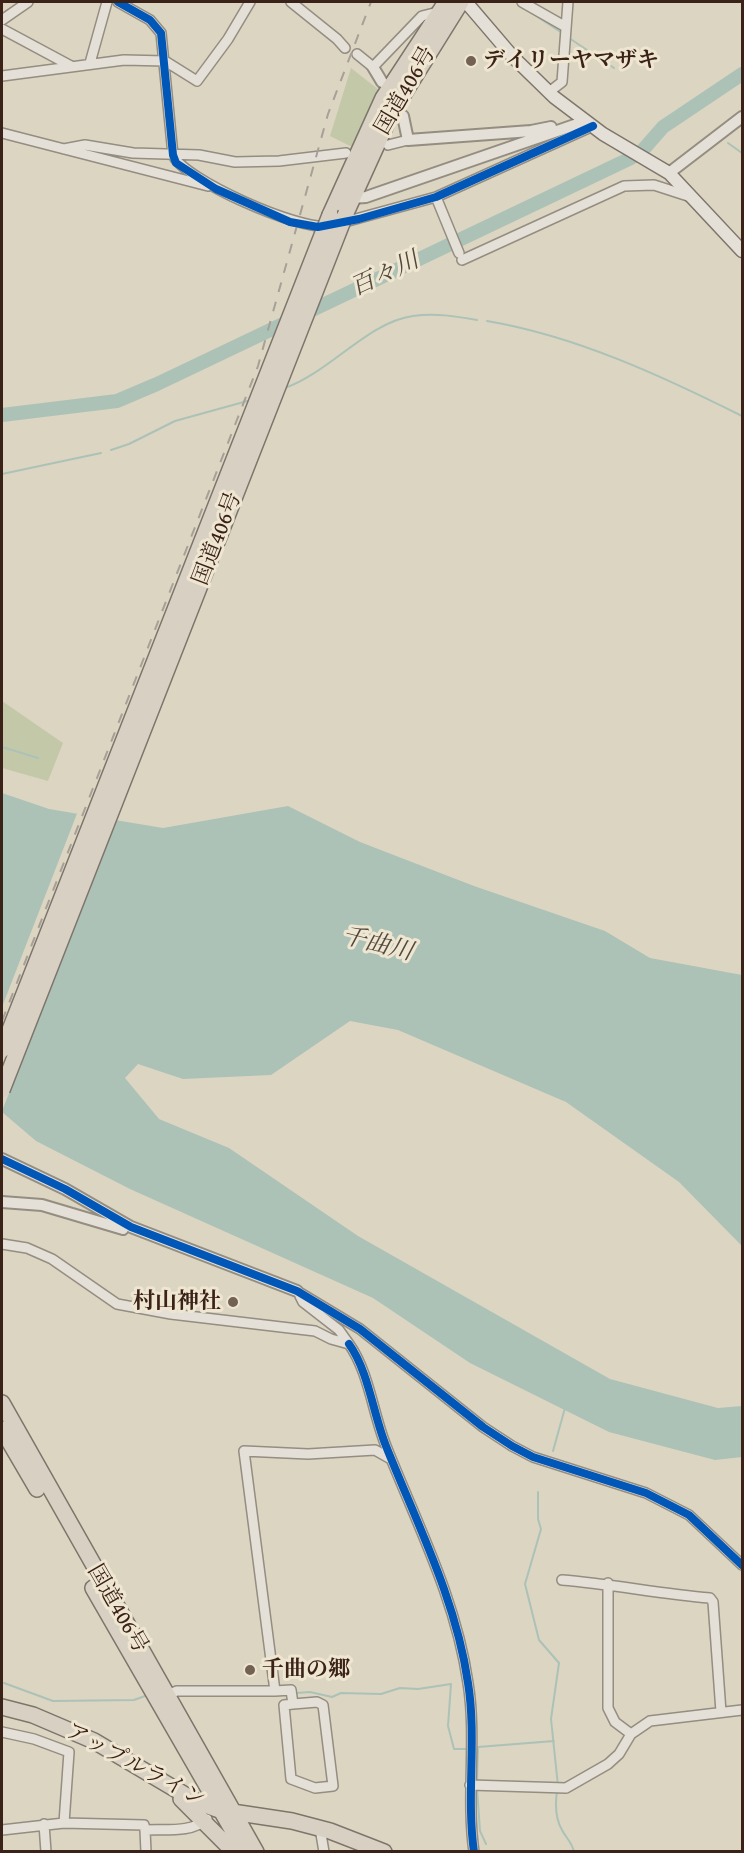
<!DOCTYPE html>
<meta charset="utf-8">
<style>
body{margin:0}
#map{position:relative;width:744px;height:1853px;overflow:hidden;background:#dcd5c2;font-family:"Gentium Book Plus",serif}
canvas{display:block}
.frame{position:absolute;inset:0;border:3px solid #3b2218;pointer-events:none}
</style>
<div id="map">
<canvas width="744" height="1853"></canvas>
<div class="frame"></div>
</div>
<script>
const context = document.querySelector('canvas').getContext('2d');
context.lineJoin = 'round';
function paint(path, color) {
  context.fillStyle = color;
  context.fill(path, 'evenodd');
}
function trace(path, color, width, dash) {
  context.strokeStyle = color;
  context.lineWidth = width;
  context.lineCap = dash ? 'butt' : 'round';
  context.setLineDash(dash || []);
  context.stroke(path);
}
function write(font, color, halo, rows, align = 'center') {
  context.font = font + ' "Gentium Book Plus","Noto Serif JP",serif';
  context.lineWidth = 6;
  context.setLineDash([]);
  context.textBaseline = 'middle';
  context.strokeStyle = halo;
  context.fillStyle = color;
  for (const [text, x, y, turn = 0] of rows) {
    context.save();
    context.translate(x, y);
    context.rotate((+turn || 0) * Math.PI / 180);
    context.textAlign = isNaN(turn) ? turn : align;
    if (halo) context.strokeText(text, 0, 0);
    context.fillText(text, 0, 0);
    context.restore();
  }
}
paint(new Path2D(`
 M351,68L379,90L352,147L330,136Z
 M2,701L63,743L48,781L2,768Z`), '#c3c9a8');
paint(new Path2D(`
 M2,793L49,809L163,828L288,806L360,842L474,886L605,931L650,958L742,975V1246L679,1182L566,1102L398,1030L350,1021L271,1075L183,1079L138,1064L125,1078L159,1119L229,1148L358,1236L610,1379L718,1408L742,1406V1457L715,1460L609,1432L470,1363L373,1298L130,1189L36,1141L2,1112Z`), '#acc2b7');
paint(new Path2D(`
 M78,811L117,818L2,1111V1007Z`), '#dcd5c2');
trace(new Path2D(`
 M529,11L562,33
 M569,38L614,68
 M728,143L742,153
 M487,321C576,336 662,376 742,416
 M285,388C330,372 368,322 413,316C435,313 455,316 477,320
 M111,450L129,444L175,421L251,400
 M2,474L101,453
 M2,747L38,758
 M553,1451L565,1408
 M538,1492V1519L541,1529L525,1584L539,1640L559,1663L551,1719L558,1786
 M4,1683L53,1701L134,1700L145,1696
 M296,1693L310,1692L332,1697L341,1693L381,1694L400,1688L418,1689L451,1684L448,1726L454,1749H467
 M477,1782L478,1747L554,1741
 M477,1788L480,1831L486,1844
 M557,1791C555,1805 555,1818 562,1830C566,1838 572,1842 574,1852`), '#acc2b7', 2);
trace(new Path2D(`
 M2,415L117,401L157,384L629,159L642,151L663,127L742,74`), '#acc2b7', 14);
const minor = new Path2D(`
 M118,2L150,20L161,33L173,155C184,180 300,231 328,226
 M291,2L337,39L345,48
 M522,2L566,27
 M2,20L28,2
 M2,29L71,66
 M357,54L373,67L422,16L438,12
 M90,63L107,2
 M2,76L124,60L165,61L197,81L228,39L250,2
 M549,92L562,82L568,2
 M2,133L208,186
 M388,145L408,140
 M64,149L85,145L133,153L199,155L235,162L279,161L346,153
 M436,197L459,253
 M341,223L436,197L593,126
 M462,260L624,186L654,185L691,197
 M2,1244L27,1248L52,1259L117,1304L171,1314L315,1331L331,1339L349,1344L339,1330L303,1302L300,1296
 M297,1291L360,1329L483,1427L512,1446L533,1457L646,1493L689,1515L742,1565
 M349,1344C369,1372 373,1414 386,1446C417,1524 456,1599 468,1683C477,1738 466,1796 474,1852
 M562,1580C612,1584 660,1594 710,1598L713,1602L721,1712
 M608,1583V1708L615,1722L631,1734
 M275,1691L291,1690L293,1704L317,1702L323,1705L333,1786L315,1788L291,1779L284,1705L293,1704
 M163,1696L177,1691H275L244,1451L308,1454L375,1450L391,1459
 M2,1732L34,1739L69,1752L64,1823L2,1830
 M470,1785L566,1788L608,1764L619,1754L631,1734L650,1721L742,1710
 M64,1823L144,1825L145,1830
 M44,1824L46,1852
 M320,1828L324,1852
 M146,1852L145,1830C167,1829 191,1833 207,1819`);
const tertiary = new Path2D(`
 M373,67L382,82
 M403,116L408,140L531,131L551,127
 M669,173L742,117
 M351,198L366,197L586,121
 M2,1159L65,1189L131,1227L297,1291
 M2,1202L42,1205L123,1229`);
const secondary = new Path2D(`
 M466,2L513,57L554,97L603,134L669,173L742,251`);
const trunk = new Path2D(`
 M346,213L390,116L461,2
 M330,215L383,98L446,2
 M2,1403L256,1852
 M2,1429L37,1489
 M93,1588L245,1852
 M2,1707L33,1715L94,1741L197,1802L219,1810L292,1821L330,1831L384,1852
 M181,1799L234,1852`);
trace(minor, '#948d81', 12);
trace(tertiary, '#948d81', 14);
trace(secondary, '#7d756b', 15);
trace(trunk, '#7d756b', 18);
trace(minor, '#e4e0d7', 9);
trace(tertiary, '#e4e0d7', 10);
trace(secondary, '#e4e0d7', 12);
trace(trunk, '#d8d1c3', 15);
trace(new Path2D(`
 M2,1021L258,366L328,114L371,2`), '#a6a098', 2, [10, 10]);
const trunkBridge = new Path2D(`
 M2,1050L330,215
 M2,1090L346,213`);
trace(trunkBridge, '#7d756b', 18, []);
trace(trunkBridge, '#d8d1c3', 15);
trace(new Path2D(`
 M118,2L150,20L161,33L173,155L176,163L216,189L290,222L318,227L359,219L436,197L593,126
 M2,1159L65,1189L131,1227L297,1291L360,1329L483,1427L512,1446L533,1457L646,1493L689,1515L742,1565
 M349,1344C369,1372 373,1414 386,1446C417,1524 456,1599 468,1683C477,1738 466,1796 474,1852`), '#0057b8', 8);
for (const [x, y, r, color] of [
 [471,61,6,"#736154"],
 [233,1302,6,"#736154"],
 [250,1670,6,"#736154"]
]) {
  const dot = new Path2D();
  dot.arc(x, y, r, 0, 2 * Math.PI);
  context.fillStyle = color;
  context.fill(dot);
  trace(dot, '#efe6d1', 2);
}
write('bold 22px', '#3b2218', '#efe6d1', [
 ["デイリーヤマザキ",483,61],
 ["村山神社",221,1302,"right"],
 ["千曲の郷",262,1670]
], 'left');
write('22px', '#3b2218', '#efe6d1', [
 ["国道406号",406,91,-60],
 ["国道406号",218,539,-69],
 ["国道406号",117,1609,60],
 ["アップルライン",135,1766,28]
]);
write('italic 24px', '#52483e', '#efe6d1', [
 ["百々川",385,275,-25],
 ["千曲川",377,945,14]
]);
</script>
